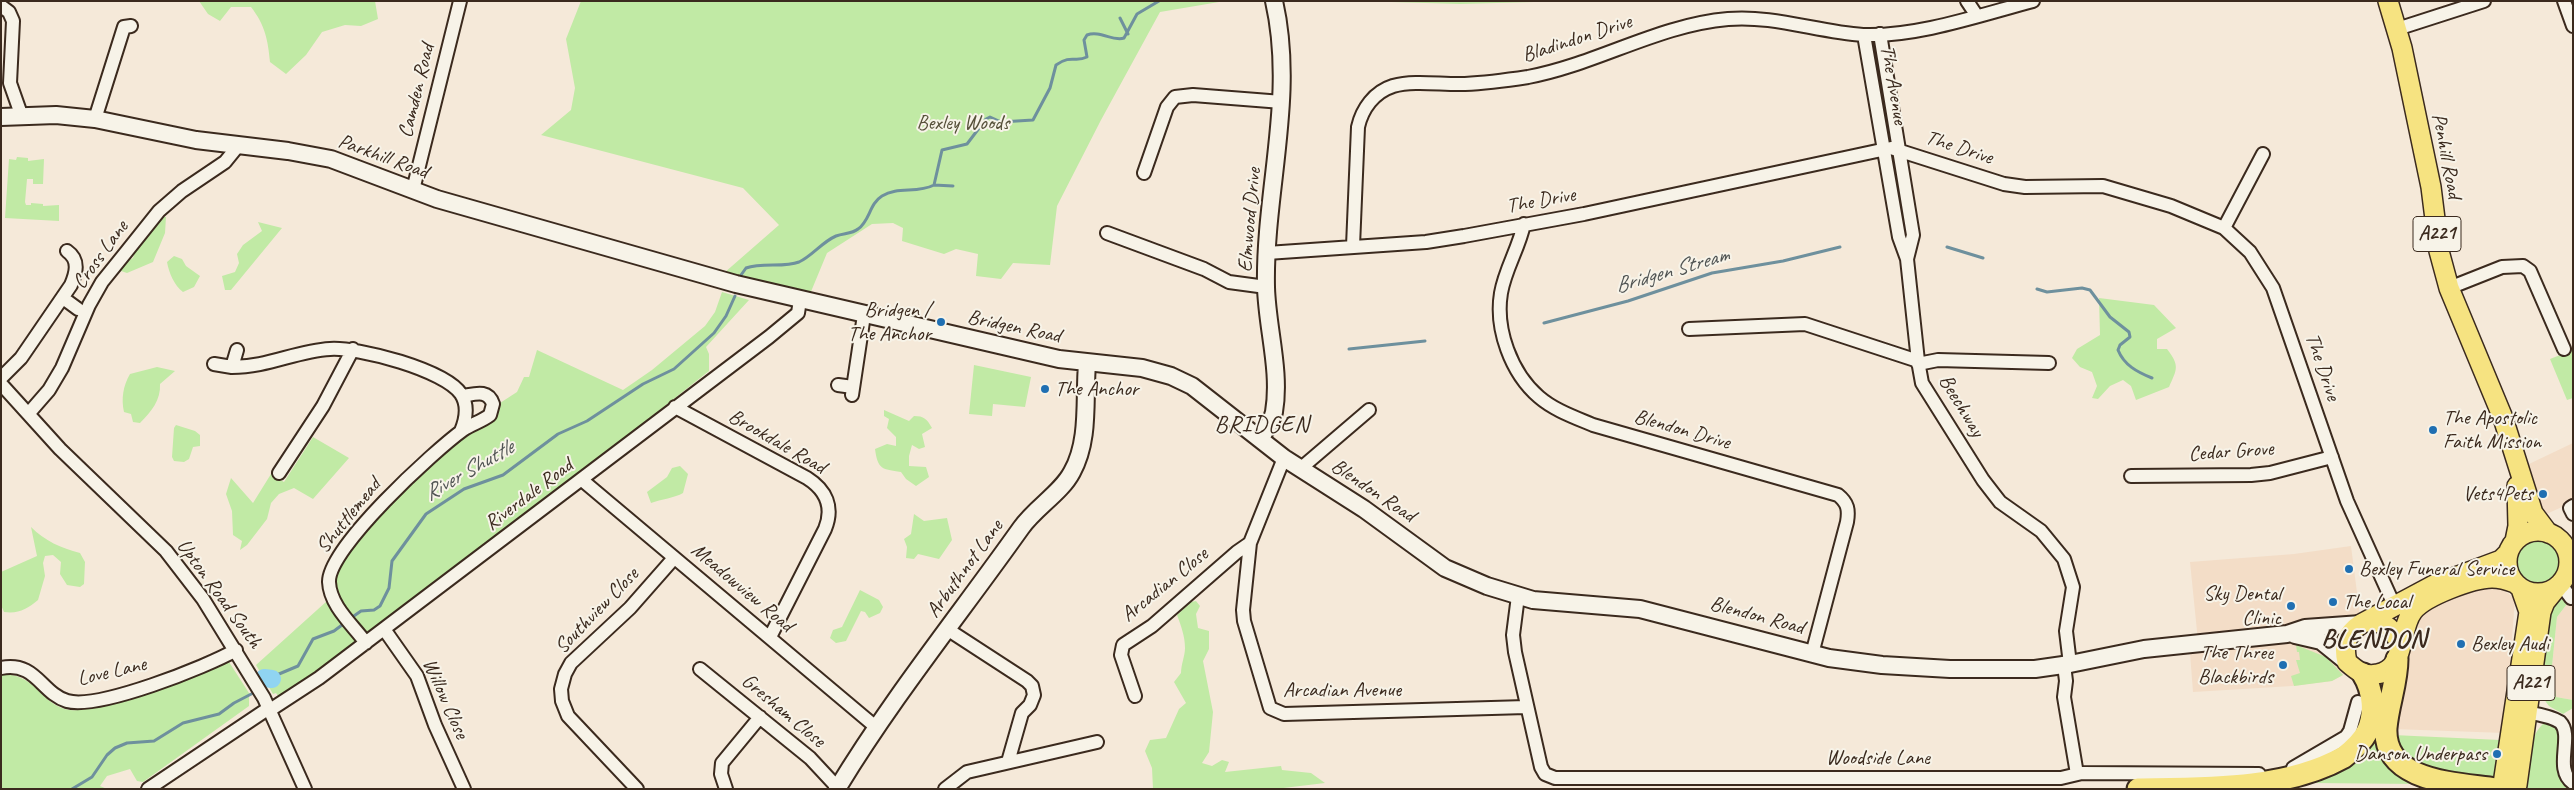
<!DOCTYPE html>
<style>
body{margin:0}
#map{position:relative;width:2574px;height:790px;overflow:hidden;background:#f5e9d9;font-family:Caveat,sans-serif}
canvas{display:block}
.frame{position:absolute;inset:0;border:2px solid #3b2a1e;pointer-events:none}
</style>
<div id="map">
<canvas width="2574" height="790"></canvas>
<div class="frame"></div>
</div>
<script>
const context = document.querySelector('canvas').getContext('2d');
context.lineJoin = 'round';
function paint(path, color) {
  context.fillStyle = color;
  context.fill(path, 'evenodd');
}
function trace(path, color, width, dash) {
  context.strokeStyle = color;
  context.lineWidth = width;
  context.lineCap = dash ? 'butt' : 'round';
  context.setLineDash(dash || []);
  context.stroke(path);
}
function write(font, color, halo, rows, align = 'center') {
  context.font = font + ' Caveat,sans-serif';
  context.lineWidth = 4;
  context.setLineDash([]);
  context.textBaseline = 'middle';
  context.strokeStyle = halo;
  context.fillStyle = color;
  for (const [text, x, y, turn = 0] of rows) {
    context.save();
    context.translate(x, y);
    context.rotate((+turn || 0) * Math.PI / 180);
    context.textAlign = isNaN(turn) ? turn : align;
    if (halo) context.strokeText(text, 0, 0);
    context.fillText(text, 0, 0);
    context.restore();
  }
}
paint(new Path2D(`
 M2573,443V502L2542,516L2529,464Z
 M2351,546L2360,616L2340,653L2343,675L2332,681L2292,686L2193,692L2190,653L2199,651L2190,562L2294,554Z
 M2491,587L2501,589L2515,598L2505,733L2393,729L2416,620L2424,609L2471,591Z
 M2573,596V700L2556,697L2552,666L2557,617Z`), '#f3ddc7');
paint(new Path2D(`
 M199,1H375L378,19L361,26L345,25L322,32L306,55L286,74L270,62C268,40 265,25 251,7H231L220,21L208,14Z
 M581,1H1225L1160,12L1101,120L1057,206L1050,265L1013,263L1001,279L976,276L978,254L956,249L944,254L902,241L903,228L893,223L872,224L827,253L810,294L724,273L779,225L743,188L541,135L571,110L575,88L566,39Z
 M1357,1H1571L1460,4Z
 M17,157L28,158V161L44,159L43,184H33V179H27L25,202L26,205H31V203L43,204V206L59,205V221L5,218L9,159L16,160Z
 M161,217H166L165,233L153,262L127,273L121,271L125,262L133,258L137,245Z
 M258,222L282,228L231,290H225L222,276L235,272L239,263L237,254L243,245L262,231Z
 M174,256L182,259L186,266L200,276L194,287L183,292C174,285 169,273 167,262Z
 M722,292L749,300L706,347L709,354V371L608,451L610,453L315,674L279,697L276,693L273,694L256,665L327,601L334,586L335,574L356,541L398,496L446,451L496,416L500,403L517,392L524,377H529L537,350L623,390L652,370L705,326L715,312Z
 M2099,298L2154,305L2176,328L2157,339V349H2167C2180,366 2177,369 2169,387L2136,400L2131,386L2123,380L2110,386L2098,399L2092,398L2097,386L2092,372L2080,367L2072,358L2077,349L2100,335Z
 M2573,350V398L2567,400L2550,359Z
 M974,365L1031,377L1025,407L993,404L992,416L969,414Z
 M157,367L175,371L160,384C161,400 151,412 140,423L133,422L131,414L124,412C121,399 123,386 130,374Z
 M884,410L909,421L914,416C924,416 927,419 932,428L922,434L925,447L919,449L912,445L909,456V466L926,467L929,477L916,486L906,479L901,472C882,469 878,470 875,449L887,444L896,446V437L887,428L889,419L884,416Z
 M176,425L195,431L200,435V446L193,447L189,459L184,462L174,461L172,457L174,428Z
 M313,437L349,458L313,499L294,488L279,494L271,503L267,519L247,545L240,550L242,541L233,535L232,511L226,494L231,478L253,503L271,474L284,482Z
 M680,466L688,474L683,493C675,498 661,499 651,503L647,492L667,477L672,468Z
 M914,514L924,521L947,518L952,540L939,559L918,554L914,559L906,558L907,547L904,539L911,534Z
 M31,527C45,541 61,548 80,553L85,562L84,584L80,587L67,585L60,574L61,562L53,555L45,556L43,563L45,576L38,600C27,609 19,614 4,612L1,605V572L37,556Z
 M2515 562a22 22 0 1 1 44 0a22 22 0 1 1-44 0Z
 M860,590L879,600L883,607L880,613L869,618L865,612L861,611L846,641L836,643L830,638L833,630L842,627Z
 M2562,595L2570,600L2557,617L2552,666L2556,697L2573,700V708L2563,714C2559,711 2553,709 2549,706C2531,687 2549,637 2550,614L2553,605Z
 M1196,601L1200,606L1196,614L1198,628L1209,631V649L1203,661L1213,712L1209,752L1202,763L1212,766L1222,760L1229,762L1225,772L1281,766L1282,770L1311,773L1325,783L1275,789H1153L1152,768L1145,751L1150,740L1166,738L1179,709L1186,703L1174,682L1181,673C1181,664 1185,656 1185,648C1185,636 1181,626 1177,615L1191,602Z
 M2296,645L2326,657L2343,675L2332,681L2294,686L2291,676L2300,673L2296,660H2300L2299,652H2297Z
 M229,662L249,693V706L143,782L137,781L130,769L107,776L100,786L107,789H1V675C37,672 40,706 70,710C81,711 92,708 104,705C147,696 187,677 229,662Z
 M2546,722L2557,724L2572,789L2527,788C2526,770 2529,731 2546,722Z
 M2374,733L2421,784L2311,783L2310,782Z
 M2393,735L2500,740L2495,773L2492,779L2408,766Z`), '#c1eaa5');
trace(new Path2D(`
 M1120,18L1128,34
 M934,185L942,150L967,144L986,119L990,117L1001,122L1033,120L1050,88L1056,65C1072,54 1075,63 1087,57L1084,40L1087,35C1100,30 1113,42 1124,38L1137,14L1159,1
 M934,185L953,186
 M1947,247L1983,258
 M741,275L746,268C762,262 784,268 799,262C812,256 822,242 836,236C844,233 852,234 858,229C870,221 869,204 882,196C898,186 917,194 934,185
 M2037,289L2047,292L2082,288L2090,290L2110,317L2129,332L2130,337L2120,345L2118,350C2124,365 2137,372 2152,378
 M1544,323L1628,301L1712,273L1783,261L1840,247
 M1349,349L1425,341
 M351,618L361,611L374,610L380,606L389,588L392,561L426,514L464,489L503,475L558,434L587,421L643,384L674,369L714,333L726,316L735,296
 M262,688L279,674L298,666L313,639L334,631L346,622
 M72,789L92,777L107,755L115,748L127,743L154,741L183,723L219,714L234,703L257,691`), '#6e909d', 3);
trace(new Path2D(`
 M264,678L272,679`), '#90d4f1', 18);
const street = new Path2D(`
 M1967,1L1977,16
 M2564,1L2573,26
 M1,6L9,12L13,21L10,83L22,117
 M2397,29L2484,1
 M1880,34L1913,235L1907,259
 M1864,35L1899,237L1907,259L1918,361
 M95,119L124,27L131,26
 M1144,173L1167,107L1175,97L1193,95L1282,102
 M413,190L460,1
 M1524,224C1519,248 1505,269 1501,293C1495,329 1511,373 1539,397C1554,410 1574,417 1593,425L1838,495C1848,503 1849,510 1847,522L1812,654
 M2224,228L2263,154
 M1107,233L1204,269L1229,282L1266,287
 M1353,246L1358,127C1362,109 1374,92 1393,86C1415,80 1442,85 1465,84C1486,83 1508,80 1528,77C1597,64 1658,25 1728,19C1773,15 1818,32 1863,35C1917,37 1980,15 2033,1
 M1267,253L1426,242L1464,236L1584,214L1891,148L2004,184L2025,187L2103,186L2171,206L2224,228L2250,252L2273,288L2347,501L2394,605
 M2449,288L2502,267L2523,266L2530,271L2564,349
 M63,298L78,309
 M1689,329L1805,324L1918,361L1922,383L1983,480L2000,502L2041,531L2064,559L2073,587L2066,631L2070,664
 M237,350L232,367C268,367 296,351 330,349C359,347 445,370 461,394C469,406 466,419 461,431
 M214,364L232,367
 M1918,364L1938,360L2049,363
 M1,378L21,358L71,285C76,273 80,260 67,251
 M1,384L60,449L166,551L203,599L264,698L305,789
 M838,385L853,387
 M852,395L864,315
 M675,407L807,478C826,490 834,507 825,529L770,637
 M29,413L49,390L62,368L89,305L102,282L127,251L159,211L182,191L225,162L238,146
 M1284,458L1250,543L1243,610L1244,621L1270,708L1284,714L1526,707
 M1300,469L1369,410
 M279,473L323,406L353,349
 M2131,476L2251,475L2270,473L2332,457
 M582,480L877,728
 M2573,506L2570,508L2573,514
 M2560,583L2571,598
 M1518,596L1513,635L1515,652L1541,767L1545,774L1555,778H2061L2082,773L2259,774
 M384,629L417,676L435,725L464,789
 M947,629L1027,681L1032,686L1034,695L1030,705L1022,713L1008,762
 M366,643C353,625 330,606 329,582C328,548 434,451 463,430C471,424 481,422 490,415L493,404C488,389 475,394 463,396
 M2064,665L2066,681L2064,697L2077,774
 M1,668C36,661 41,693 67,701C98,710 206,667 236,650
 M700,669L810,758L838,788
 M1135,696L1121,655L1123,645L1152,626L1237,552L1250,543
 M270,710L319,678L769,337L798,313L800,300
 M2526,712C2537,714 2551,716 2560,722C2574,736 2553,769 2573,783
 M2293,768L2346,737L2350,731L2358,702
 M148,789L269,708
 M637,789L568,716L562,701L561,689L565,674L571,663L630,608L674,558
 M726,789L721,774L722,763L760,717
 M945,789L967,772L1097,742`);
const secondary = new Path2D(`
 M1,117L56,115L95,119L196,140L288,151L331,159L437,199L736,284L1059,359L1142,368L1171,376L1192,386L1284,458L1364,509L1445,568L1487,586L1533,600L1640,609L1829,658L1882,665L1950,669H2035L2070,664L2144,649L2287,634L2305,628L2361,624
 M1260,439C1265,431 1272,422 1274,412C1281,371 1267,328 1266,287C1264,191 1296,97 1274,1
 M2295,635L2321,641L2347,662
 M837,789C892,698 960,614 1021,528C1036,507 1061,493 1072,472C1090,440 1084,399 1087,364`);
const primary = new Path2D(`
 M2388,1L2402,48L2431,187L2439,251L2449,288L2503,418L2533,513L2548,533
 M2507 562a31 31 0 1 1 62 0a31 31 0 1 1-62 0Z
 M2515,541L2518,526L2517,486
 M2508,553L2501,560L2434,585L2361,624C2346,634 2343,645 2347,662C2356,670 2364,677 2377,674C2407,669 2398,630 2413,611C2425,596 2473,578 2492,578C2500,578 2507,580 2515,583
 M2367,622C2385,621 2395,629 2400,646
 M2503,784L2529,612L2521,589
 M2517,785L2541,612L2545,602L2558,586`);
const highway = new Path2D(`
 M2397,659C2397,683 2388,704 2386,728C2383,783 2458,783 2496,789
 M2138,789C2206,788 2285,790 2344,757C2353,750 2362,742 2367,732C2376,714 2373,690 2363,674`);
trace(street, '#3b2a1e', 16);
trace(secondary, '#3b2a1e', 20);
trace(primary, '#3b2a1e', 22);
trace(highway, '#3b2a1e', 25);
trace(street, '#f7f3e8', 12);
trace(secondary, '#f7f3e8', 16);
trace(primary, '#f6e381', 19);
trace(highway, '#f6e381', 21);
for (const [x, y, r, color] of [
 [941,322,5,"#1f6fb2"],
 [1045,389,5,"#1f6fb2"],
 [2433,430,5,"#1f6fb2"],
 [2543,494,5,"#1f6fb2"],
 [2349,569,5,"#1f6fb2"],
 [2333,602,5,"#1f6fb2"],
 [2291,606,5,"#1f6fb2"],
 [2461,644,5,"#1f6fb2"],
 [2283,665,5,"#1f6fb2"],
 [2497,754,5,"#1f6fb2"]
]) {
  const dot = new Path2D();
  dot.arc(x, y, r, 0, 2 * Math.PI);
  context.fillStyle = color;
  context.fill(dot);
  trace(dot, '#f7f3e8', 2);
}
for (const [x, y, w] of [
 [2437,234,48],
 [2531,683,48]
]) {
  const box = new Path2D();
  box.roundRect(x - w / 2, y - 17.5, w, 35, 4);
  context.fillStyle = '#f7f3e8';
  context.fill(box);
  trace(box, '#3b2a1e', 1);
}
write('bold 20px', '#3b2a1e', null, [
 ["A221",2437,234],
 ["A221",2531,683]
]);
write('21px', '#3b2a1e', '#f7f3e8', [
 ["Bladindon Drive",1577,39,-18],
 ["The Avenue",1893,85,80],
 ["Camden Road",417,91,-76],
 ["The Drive",1959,148,18],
 ["Penhill Road",2446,156,79],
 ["Parkhill Road",383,157,20],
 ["The Drive",1541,201,-10],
 ["Elmwood Drive",1250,220,-85],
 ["Cross Lane",101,255,-54],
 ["Bridgen Road",1014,327,12],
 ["The Drive",2322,367,71],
 ["Beechway",1961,406,59],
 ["Blendon Drive",1682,430,16],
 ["Brookdale Road",777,442,30],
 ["Cedar Grove",2231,452,-4],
 ["Blendon Road",1373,491,34],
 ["Riverdale Road",529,495,-37],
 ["Shuttlemead",349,516,-51],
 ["Arbuthnot Lane",965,569,-54],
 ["Arcadian Close",1165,585,-39],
 ["Meadowview Road",742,588,40],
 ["Upton Road South",219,594,54],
 ["Southview Close",597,611,-46],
 ["Blendon Road",1757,616,15],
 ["Love Lane",112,672,-13],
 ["Arcadian Avenue",1342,690],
 ["Willow Close",445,699,66],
 ["Gresham Close",783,711,40],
 ["Woodside Lane",1878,758]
]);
write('21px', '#565039', '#f7f3e8', [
 ["Bexley Woods",963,123]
]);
write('21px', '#3b2a1e', '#f7f3e8', [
 ["Bridgen /",931,310],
 ["The Anchor",931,334],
 ["The Anchor",1055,389,"left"],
 ["The Apostolic",2443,418,"left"],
 ["Faith Mission",2443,442,"left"],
 ["Vets4Pets",2533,494],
 ["Bexley Funeral Service",2359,569,"left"],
 ["Sky Dental",2281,594],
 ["Clinic",2281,618],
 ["The Local",2343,602,"left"],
 ["Bexley Audi",2471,644,"left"],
 ["The Three",2273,653],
 ["Blackbirds",2273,677],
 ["Danson Underpass",2487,754]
], 'right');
write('italic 22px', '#505453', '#f7f3e8', [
 ["Bridgen Stream",1672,271,-16],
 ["River Shuttle",469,471,-30]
]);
context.letterSpacing = '1px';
write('24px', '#3b2a1e', '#f7f3e8', [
 ["BRIDGEN",1262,426]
]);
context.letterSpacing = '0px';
context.letterSpacing = '1px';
write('bold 26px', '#3b2a1e', '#f7f3e8', [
 ["BLENDON",2374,640]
]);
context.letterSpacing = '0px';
</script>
